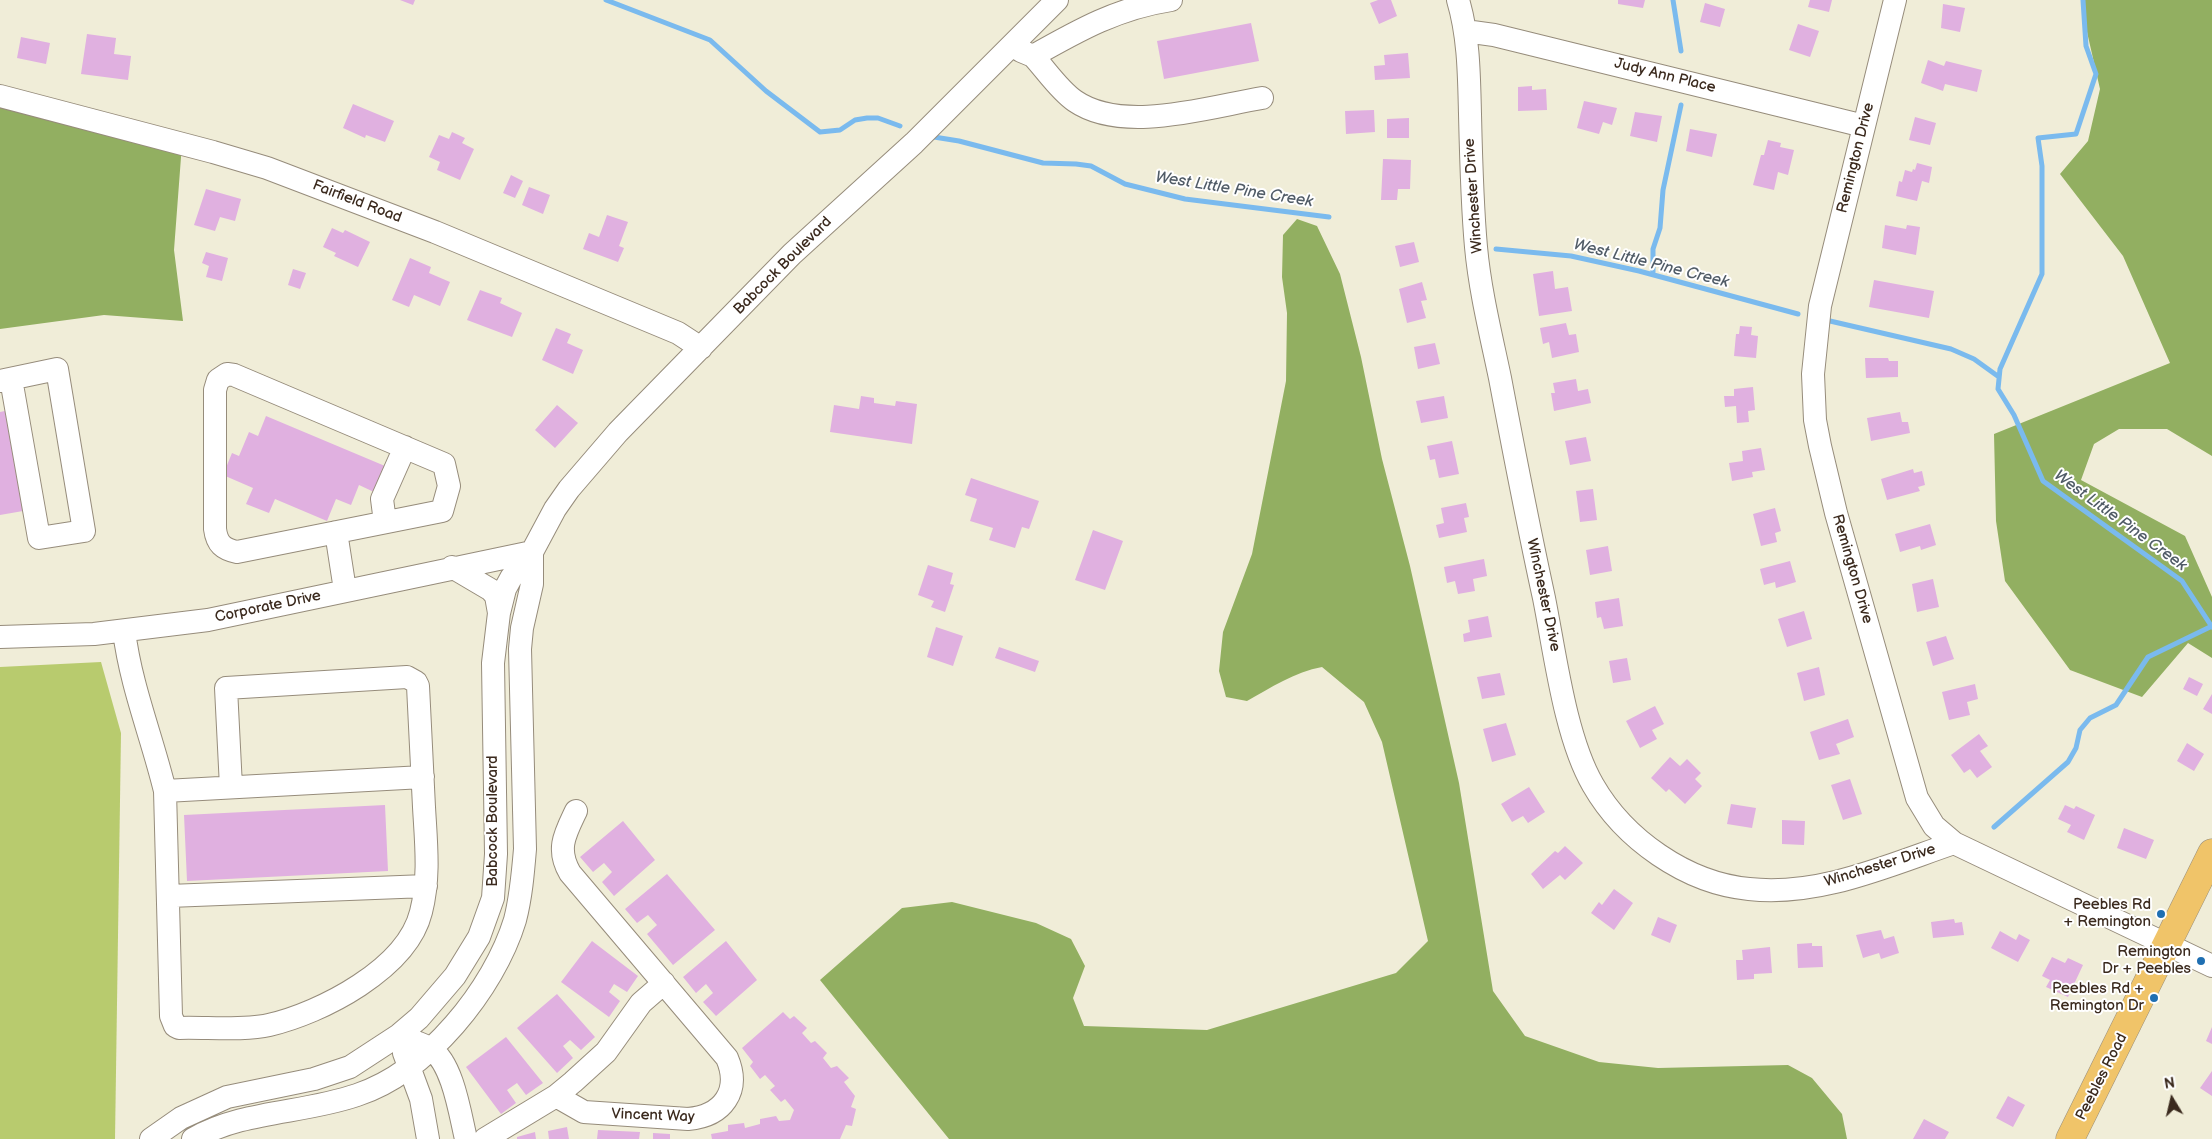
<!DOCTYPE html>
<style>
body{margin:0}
#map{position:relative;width:2212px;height:1139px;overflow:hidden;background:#f0edd8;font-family:"Balsamiq Sans",sans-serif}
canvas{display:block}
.north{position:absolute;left:2147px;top:1074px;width:50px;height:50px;-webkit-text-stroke:4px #fff;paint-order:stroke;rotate:351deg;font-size:14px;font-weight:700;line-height:20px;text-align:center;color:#3b2a1e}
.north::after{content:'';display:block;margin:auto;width:18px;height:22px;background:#3b2a1e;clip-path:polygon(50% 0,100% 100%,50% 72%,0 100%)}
</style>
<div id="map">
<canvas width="2212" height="1139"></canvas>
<div class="north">N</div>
</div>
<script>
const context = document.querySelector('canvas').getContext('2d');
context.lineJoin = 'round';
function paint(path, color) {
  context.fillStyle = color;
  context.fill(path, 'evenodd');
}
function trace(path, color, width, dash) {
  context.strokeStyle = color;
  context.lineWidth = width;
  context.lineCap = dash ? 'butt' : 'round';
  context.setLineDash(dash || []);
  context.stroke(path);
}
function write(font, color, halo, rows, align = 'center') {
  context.font = font + ' "Balsamiq Sans",sans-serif';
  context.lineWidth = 4;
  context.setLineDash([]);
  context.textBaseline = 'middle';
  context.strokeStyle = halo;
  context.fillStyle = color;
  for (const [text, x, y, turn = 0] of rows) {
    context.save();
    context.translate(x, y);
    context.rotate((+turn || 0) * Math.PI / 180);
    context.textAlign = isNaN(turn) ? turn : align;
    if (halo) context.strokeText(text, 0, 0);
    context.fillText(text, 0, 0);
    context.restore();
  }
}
paint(new Path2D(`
 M101,662L121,733L115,1139H0V667Z`), '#b8cb6e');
paint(new Path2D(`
 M2084,0H2212V456L2167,429H2119L2094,444L2081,480L2185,536L2212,597V658L2188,643L2142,697L2070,670L2005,581L1996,521L1994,434L2170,363L2123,256L2060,174L2088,141L2100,89L2082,10Z
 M0,96L182,144L174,250L183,321L104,315L0,329Z
 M1297,219L1317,226L1340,274L1361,357L1382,459L1410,566L1459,783L1493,991L1525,1036L1599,1062L1658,1068L1788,1065L1812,1078L1842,1114L1847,1139H949L820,980L902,908L952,902L1036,923L1071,939L1085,966L1073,998L1084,1026L1207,1030L1396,973L1428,941L1382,742L1364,702L1322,667C1295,672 1270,688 1247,701L1226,697L1219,671L1223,632L1252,554L1286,381L1287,313L1282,277L1283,235Z`), '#92af61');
trace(new Path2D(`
 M606,0L710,40L766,91L820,132L840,130L855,120L867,118H878L900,126
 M1673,0L1681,51
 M2083,0L2086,46L2096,74L2076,134L2038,138L2042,166V274L2000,369L1998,389L2014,415L2043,481L2182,581L2212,627
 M934,137L959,141L1043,163L1076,164L1091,166L1125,184L1185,199L1329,217
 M1496,249L1571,256L1639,271L1798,314
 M1653,274V249L1660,228L1663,190L1681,105
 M1830,321L1951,349L1974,359L1999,377
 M1994,827L2068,762L2076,748L2080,730L2090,718L2116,705L2148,657L2210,627`), '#7abaee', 5);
paint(new Path2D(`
 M400,0H415L413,5Z
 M1378,0H1391L1397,16L1379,24L1370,3Z
 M1618,0H1645L1643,8L1618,4Z
 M1810,0H1832L1829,12L1808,7Z
 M1705,3L1725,9L1720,27L1700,22Z
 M1943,4L1965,8L1960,32L1941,28Z
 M1251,23L1259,61L1164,79L1157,41Z
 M1798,24L1819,31L1810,57L1789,50Z
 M87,34L116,38L114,54L131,56L128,80L81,74Z
 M21,37L50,43L46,64L17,58Z
 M1408,53L1410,78L1375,80L1374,66L1385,65L1384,55Z
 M1928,60L1944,66L1946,61L1982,70L1977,92L1945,84L1943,91L1921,83Z
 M1532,86V90L1546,89L1547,110L1518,111V87Z
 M1584,101L1617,108L1612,125L1603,122L1599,134L1577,128Z
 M353,104L394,121L385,142L366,135L365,138L343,128Z
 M1374,110L1375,132L1346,134L1345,111Z
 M1635,112L1662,116L1657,142L1630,136Z
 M1915,117L1936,123L1930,145L1909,140Z
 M1409,118V138H1387V119Z
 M1690,129L1717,134L1712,157L1686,151Z
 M452,132L465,138L462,143L474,149L460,180L437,170L440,162L429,157L439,135L449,139Z
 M1768,140L1781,143L1780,147L1794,150L1788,175L1778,172L1774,190L1753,185L1761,155H1764Z
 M1383,159L1411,160L1410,189H1398L1397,200H1381Z
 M1917,163L1932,167L1929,183L1922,181L1917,201L1896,196L1899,181L1902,182L1905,170L1912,172L1913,169L1915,170Z
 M511,175L523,181L515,198L503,193Z
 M529,187L550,195L543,214L522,205Z
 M206,189L241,199L235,221L220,217L215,231L194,225Z
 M607,215L628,222L619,246L624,248L618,262L583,249L589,233L599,237Z
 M1885,225L1906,229L1907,225L1920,227L1916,255L1882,248Z
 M332,228L343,233L345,230L370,242L358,267L334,256L336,253L323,247Z
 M1414,242L1419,262L1400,267L1395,246Z
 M206,252L228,258L222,281L206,277L209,266L202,263Z
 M410,258L431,267L429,273L450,282L440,306L414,295L409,307L392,300Z
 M293,269L306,273L300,289L288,285Z
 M1553,271L1555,289L1568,287L1572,311L1539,316L1533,274Z
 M1874,280L1934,291L1929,318L1869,307Z
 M1422,282L1427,300L1421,301L1426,318L1407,323L1399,289Z
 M480,290L502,298L500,303L522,313L512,337L467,320Z
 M1566,323L1569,335L1576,334L1579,352L1552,358L1549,342L1543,344L1540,328Z
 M1740,326L1752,327L1751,335L1758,336L1756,358L1734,356L1736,334H1739Z
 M556,328L571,334L567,343L583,350L573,374L542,360Z
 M1435,343L1440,364L1418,369L1414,347Z
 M1865,358H1888L1889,361H1898V377L1866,378Z
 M1576,379L1578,391L1588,389L1591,403L1554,411L1551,393H1555L1553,383Z
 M1753,387L1755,410L1748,411L1749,422L1737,423L1736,406L1725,407L1724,396H1734V389Z
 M861,396L874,398V403L895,406L896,401L917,404L912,444L830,432L834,405L859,409Z
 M1444,396L1448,418L1421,423L1416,401Z
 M557,405L578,423L555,448L535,430Z
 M5,411L23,511L0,515V412Z
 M1900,412L1902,422H1908L1910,433L1871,441L1867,418Z
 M266,416L385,466L374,492L359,485L351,505L336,499L327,521L275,499L269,513L246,504L253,488L223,475L232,453L239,456L249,432L258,436Z
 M1586,437L1591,461L1570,465L1565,441Z
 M1452,441L1459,474L1439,478L1435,459L1430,460L1427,446Z
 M1761,448L1765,470L1752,472L1753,477L1732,481L1729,463L1743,461L1742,451Z
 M1913,469L1914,473L1922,471L1925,485L1918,487L1920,491L1887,500L1881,479Z
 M971,478L1039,501L1029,529L1022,527L1015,548L989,540L993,528L970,521L977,499L965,495Z
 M1593,489L1597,520L1580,522L1576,491Z
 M1466,503L1469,517L1464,518L1467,532L1439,538L1436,525L1444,523L1441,508Z
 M1775,508L1781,531L1775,533L1777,542L1761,546L1753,514Z
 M1930,524L1936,545L1921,550L1920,546L1900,552L1895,534Z
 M1093,530L1123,541L1105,590L1075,580Z
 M1608,546L1612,571L1590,575L1586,550Z
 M1484,559L1487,576L1473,579L1475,591L1458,594L1455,581L1447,583L1444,567Z
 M1790,561L1796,582L1776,588L1775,582L1764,585L1760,569Z
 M928,565L953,573L950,584L954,585L945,612L931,607L934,601L918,595Z
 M1933,579L1939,607L1917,612L1912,584Z
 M1619,598L1623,626L1604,629L1601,617L1597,618L1595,602Z
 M1804,611L1812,639L1787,647L1778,619Z
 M1488,616L1492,637L1464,642L1463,634L1470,632L1468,620Z
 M936,627L963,636L953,666L927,657Z
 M1946,636L1954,659L1933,666L1926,642Z
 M999,647L1039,661L1035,672L995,658Z
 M1627,658L1631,680L1613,683L1609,661Z
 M1819,667L1825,695L1804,701L1797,673Z
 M1500,673L1505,695L1482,699L1477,677Z
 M2189,677L2203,684L2197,696L2183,689Z
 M1975,684L1978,699L1967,702L1970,715L1949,720L1942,692Z
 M2212,694V714L2203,709Z
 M1655,706L1664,724L1652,730L1657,739L1640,748L1626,721Z
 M1848,719L1854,737L1836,744L1840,754L1819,760L1810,732Z
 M1506,723L1516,755L1492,762L1483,729Z
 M1979,734L1988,746L1980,751L1992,767L1977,778L1970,769L1964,773L1951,755Z
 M2187,743L2204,754L2194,771L2177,761Z
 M1670,757L1680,766L1687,759L1701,773L1695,779L1702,786L1685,804L1669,789L1666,792L1651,778Z
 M1850,779L1862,814L1843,820L1831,785Z
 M1529,787L1545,812L1528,823L1523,816L1512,822L1501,804Z
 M1731,804L1756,808L1752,828L1727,824Z
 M385,805L388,871L187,881L184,815Z
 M2065,805L2074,809L2076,806L2095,815L2084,840L2067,832L2071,825L2058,819Z
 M1782,820L1805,821L1804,845L1782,844Z
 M623,821L655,860L614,896L602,882L612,872L604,863L593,872L580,857Z
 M2124,828L2154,840L2146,859L2117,848Z
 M1565,846L1583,863L1565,880L1560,875L1543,889L1531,874L1555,851L1558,853Z
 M667,874L715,930L673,965L647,934L657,925L648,915L637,923L625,909Z
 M1614,889L1633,903L1614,930L1591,913L1599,902L1602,905Z
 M1658,917L1677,925L1670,943L1651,935Z
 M1954,919L1955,923L1962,922L1964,935L1933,938L1931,922Z
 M1881,930L1884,939L1894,936L1899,953L1881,959L1879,953L1863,958L1856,935Z
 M2000,931L2016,940L2019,934L2030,940L2018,962L1991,948Z
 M592,941L638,976L627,992L614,984L609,992L620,1001L609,1017L561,982Z
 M726,941L757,980L716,1016L703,1002L713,993L706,984L696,993L683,977Z
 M1812,943V946H1822L1823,967L1798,968L1797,944Z
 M1770,947L1772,973L1754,974V979L1737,980L1736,960H1743L1742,950Z
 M2052,957L2065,963L2068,958L2083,965L2068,997L2046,987L2050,980L2042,976Z
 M557,994L595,1037L581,1050L570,1040L563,1046L573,1058L557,1073L517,1028Z
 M783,1012L790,1019L794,1016L807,1028L802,1033L811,1043L815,1041L827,1053L823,1058L831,1068L837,1066L849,1078L844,1082L855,1096L851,1107L856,1109L852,1126L846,1125L840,1139H712L711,1134L728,1131V1125L744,1123L745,1128L760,1124V1119L776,1116L779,1121L790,1120L794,1110L785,1099L781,1102L770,1090L775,1086L765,1075L760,1079L750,1066L753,1062L742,1048Z
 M2212,1027V1044L2206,1041Z
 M506,1037L543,1083L526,1095L517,1083L507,1090L516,1103L501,1114L466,1067Z
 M2212,1071V1096L2200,1088Z
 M2008,1096L2025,1105L2013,1127L1996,1118Z
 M1924,1119L1949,1132L1945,1139H1913Z
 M567,1127L569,1139H549L548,1131Z
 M598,1130L640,1132L639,1139H597Z
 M535,1132L536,1139H517V1137Z
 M653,1133L670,1134V1139H653Z`), '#e0b0e0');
const minor = new Path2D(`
 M1458,0C1469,37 1469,76 1470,114C1471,158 1472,203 1476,247C1480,291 1491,335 1500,378C1514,452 1528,525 1544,598C1555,653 1565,737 1593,785C1624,839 1686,883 1749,889C1819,897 1889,865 1954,843
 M1895,0L1820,306L1813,374L1815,420L1820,446L1836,513L1917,798L1934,826L1954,843L2212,966
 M1465,31L1494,35L1864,126
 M1021,51L1033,56C1079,30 1118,8 1171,0
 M1033,56C1046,70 1059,90 1075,101C1123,134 1208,107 1262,98
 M0,96L213,152L267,168L435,232L678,333L701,348
 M227,374L234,375L444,464L449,486L442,511L237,552C223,549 217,544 215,529V390L218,380Z
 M0,381L57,369L84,531L39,538L11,379
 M385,522L382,499L405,447
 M336,532L345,590
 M452,567L491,590L496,596L499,613
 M124,631C131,687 152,737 165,791L171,1016L175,1026L179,1028C205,1027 244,1031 269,1025C321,1013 407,969 421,912C430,877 426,843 424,807C422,767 420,727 418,686L416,682L407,677L226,688L231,787
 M0,637L94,634L208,620L532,552
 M165,791L423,777
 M169,896L426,886
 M416,1042C421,1044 427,1046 431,1049C453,1064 460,1114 466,1139
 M404,1053L421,1099L428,1139
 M556,1096L584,1112L688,1119C723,1116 741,1091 727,1058L570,873C556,849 565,834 576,811
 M151,1139L181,1118L227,1097L314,1079L350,1067L399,1035L419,1018L455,976L479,937L493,898L496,854L493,663L499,613L505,589L511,578L532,552L555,509L569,489L618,432L792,254L914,143L1057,0
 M193,1139C244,1110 302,1114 357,1095C427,1072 494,989 515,920C521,897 523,873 525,849L520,649L522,628L532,584V552
 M485,1139L556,1096L573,1082L606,1052L641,1003L664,983`);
const major = new Path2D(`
 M2070,1139L2212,853`);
trace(minor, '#968c7b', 24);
trace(major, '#968c7b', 29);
trace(minor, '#fff', 22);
trace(major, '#f0c469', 28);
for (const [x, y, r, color] of [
 [2161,914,5,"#1f6fb2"],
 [2201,961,5,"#1f6fb2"],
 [2154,998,5,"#1f6fb2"]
]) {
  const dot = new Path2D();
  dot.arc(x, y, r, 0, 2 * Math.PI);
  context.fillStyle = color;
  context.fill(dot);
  trace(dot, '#fff', 2);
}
write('15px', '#3b2a1e', '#fff', [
 ["Judy Ann Place",1665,76,14],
 ["Remington Drive",1856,158,-76],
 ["Winchester Drive",1474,196,-94],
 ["Fairfield Road",357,202,21],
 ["Babcock Boulevard",783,266,-45],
 ["Remington Drive",1852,569,74],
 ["Winchester Drive",1543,595,78],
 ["Corporate Drive",268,607,-12],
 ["Babcock Boulevard",493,821,-90],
 ["Winchester Drive",1880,866,-17],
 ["Peebles Road",2102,1077,-63],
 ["Vincent Way",653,1116,2]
]);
write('15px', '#3b2a1e', '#fff', [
 ["Peebles Rd",2151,905],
 ["+ Remington",2151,922],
 ["Remington",2191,952],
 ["Dr + Peebles",2191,969],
 ["Peebles Rd +",2144,989],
 ["Remington Dr",2144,1006]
], 'right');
write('italic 16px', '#515c67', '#fff', [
 ["West Little Pine Creek",1234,190,9],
 ["West Little Pine Creek",1651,264,14],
 ["West Little Pine Creek",2120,521,36]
]);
</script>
